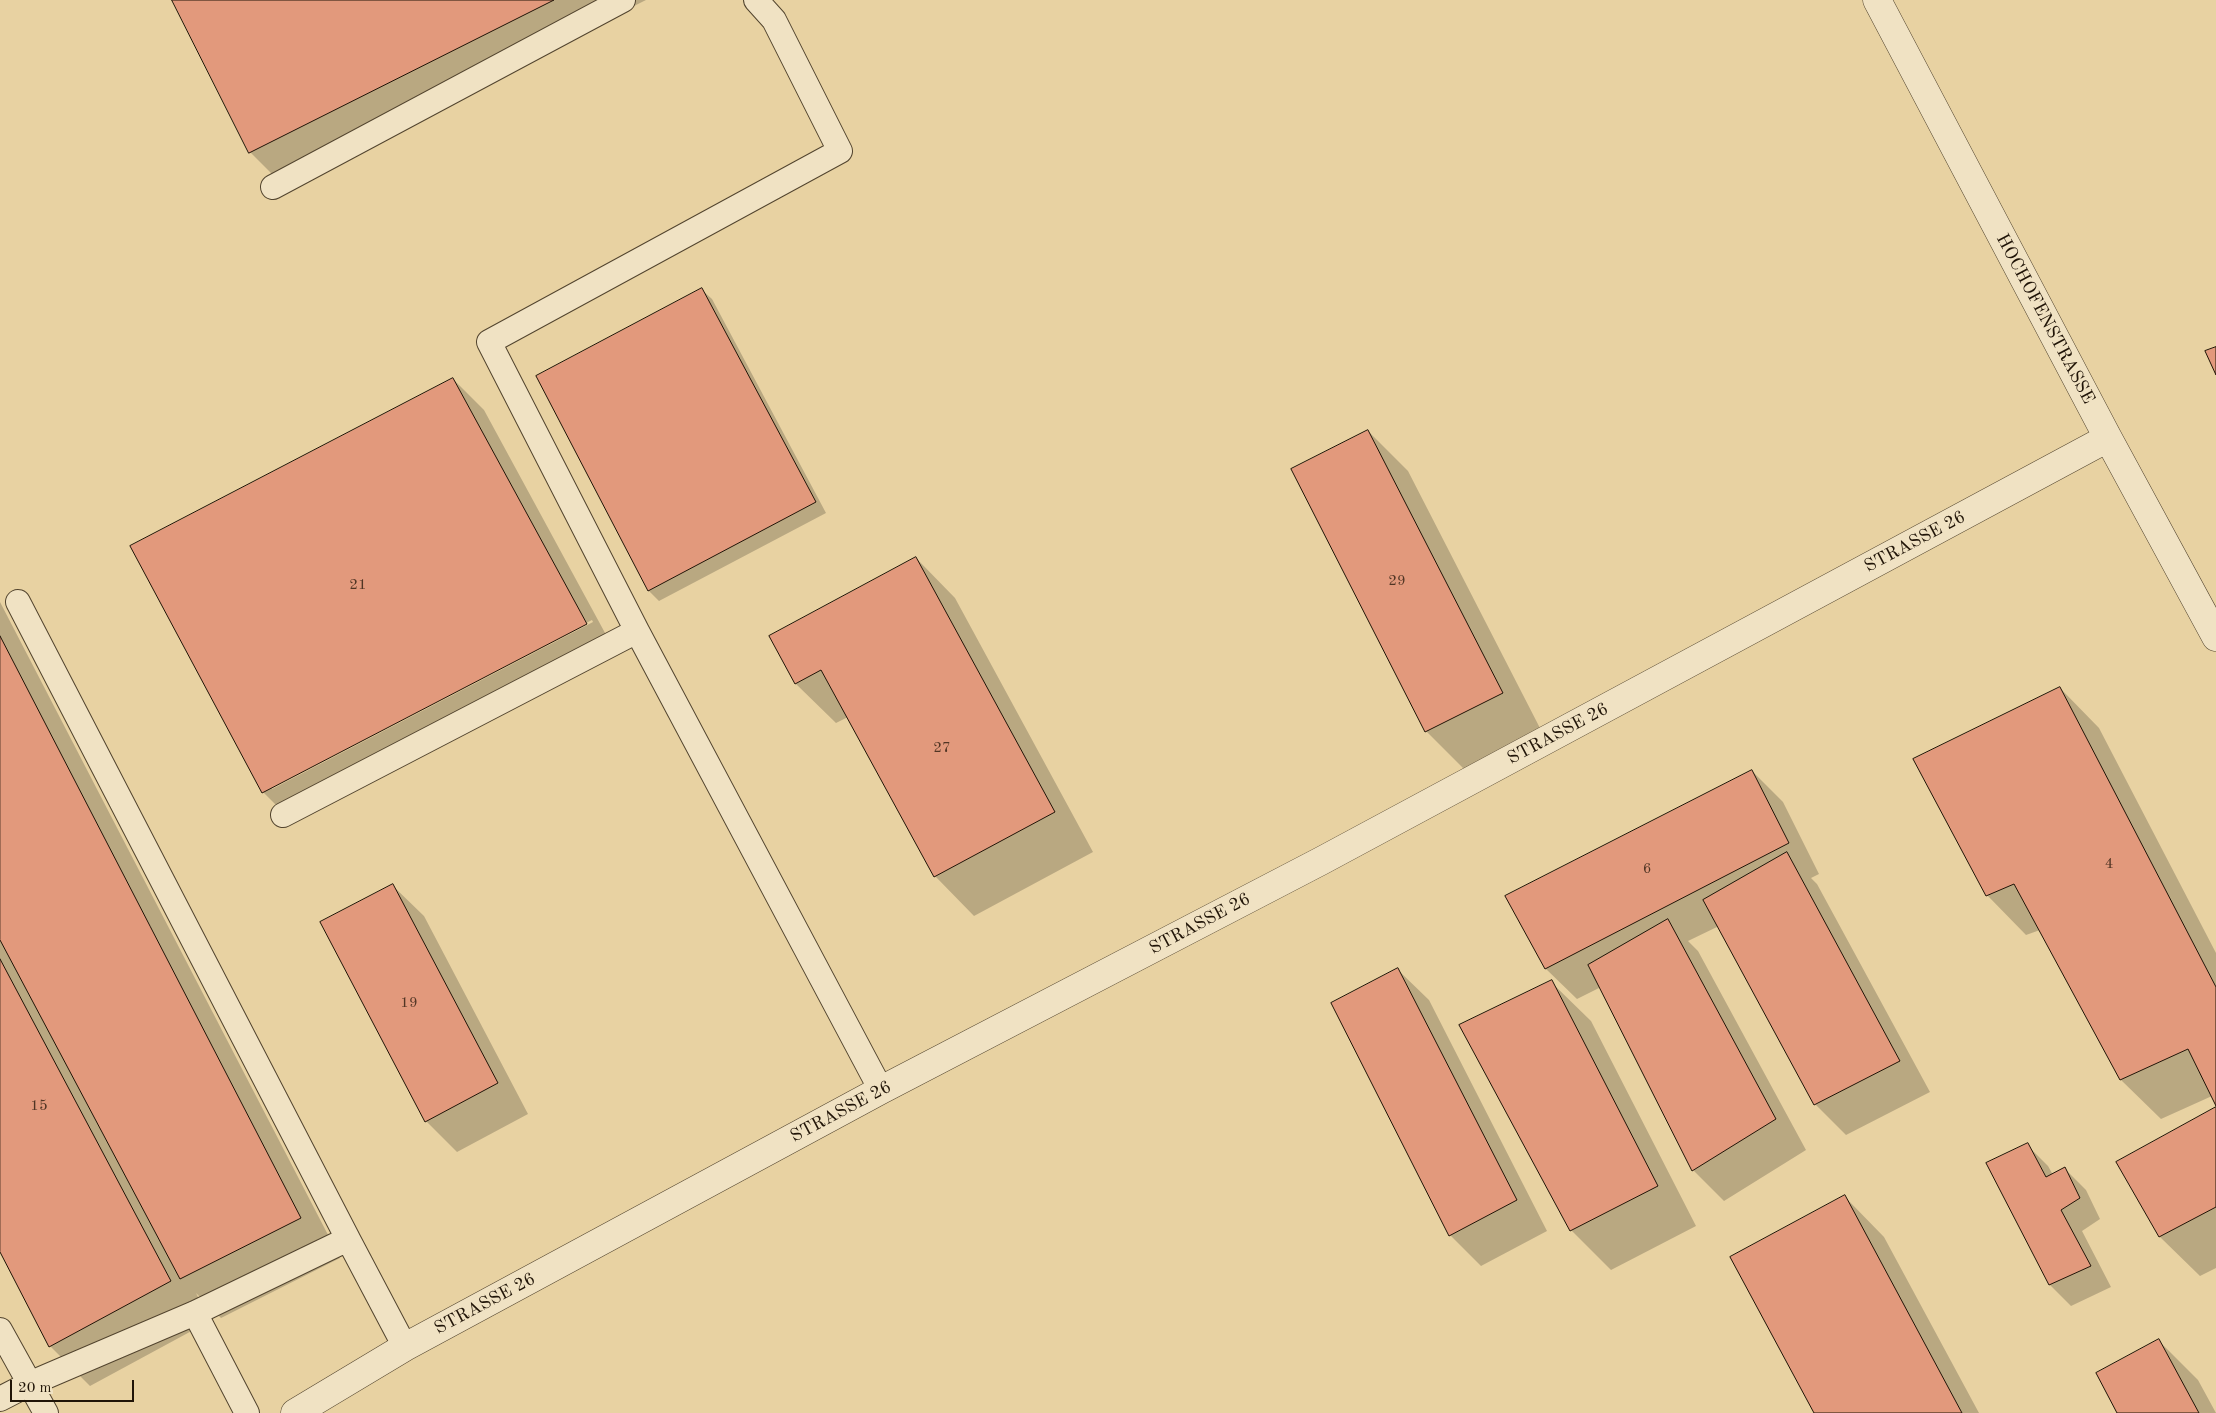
<!DOCTYPE html>
<style>
body{margin:0}
#map{position:relative;width:2216px;height:1413px;overflow:hidden;background:#e8d2a2;font-family:"Old Standard TT",serif}
canvas{display:block}
.scale{position:absolute;left:10px;top:1380px;width:124px;height:22px;box-sizing:border-box;border:2px solid #201407;border-top:0;padding-left:6px;font-size:15px;line-height:18px;white-space:nowrap;color:#201407;-webkit-text-stroke:4px #f0e2c3;paint-order:stroke}
</style>
<div id="map">
<canvas width="2216" height="1413"></canvas>
<div class="scale">20 m</div>
</div>
<script>
const context = document.querySelector('canvas').getContext('2d');
context.lineJoin = 'round';
function paint(path, color) {
  context.fillStyle = color;
  context.fill(path, 'evenodd');
}
function trace(path, color, width, dash) {
  context.strokeStyle = color;
  context.lineWidth = width;
  context.lineCap = dash ? 'butt' : 'round';
  context.setLineDash(dash || []);
  context.stroke(path);
}
function write(font, color, halo, rows, align = 'center') {
  context.font = font + ' "Old Standard TT",serif';
  context.lineWidth = 4.5;
  context.setLineDash([]);
  context.textBaseline = 'middle';
  context.strokeStyle = halo;
  context.fillStyle = color;
  for (const [text, x, y, turn = 0] of rows) {
    context.save();
    context.translate(x, y);
    context.rotate((+turn || 0) * Math.PI / 180);
    context.textAlign = isNaN(turn) ? turn : align;
    if (halo) context.strokeText(text, 0, 0);
    context.fillText(text, 0, 0);
    context.restore();
  }
}
paint(new Path2D(`
 M174,0H646L281,183L250,152Z
 M701,289L712,299L826,513L659,601L649,591L537,376Z
 M453,379L484,410L617,655L294,823L263,792ZM592,620L593,622L272,789V786Z
 M1368,431L1408,471L1542,732L1466,771L1426,731Z
 M916,558L955,598L1093,852L974,916L935,876L848,717L836,723L796,684L771,637Z
 M0,602L340,1258L221,1318L196,1293L210,1321L90,1386L50,1346L0,1250Z
 M2060,688L2099,728L2216,953V1104L2212,1096L2161,1119L2121,1080L2040,930L2026,935L1987,895Z
 M1752,771L1783,802L1819,874L1811,878L1817,884L1930,1092L1846,1135L1815,1104L1719,926L1688,941L1698,951L1806,1150L1724,1201L1693,1170L1601,987L1577,999L1546,969L1506,897Z
 M393,886L424,916L528,1114L457,1152L426,1121Z
 M1398,970L1429,1000L1547,1231L1481,1266L1450,1235Z
 M1551,982L1591,1021L1696,1226L1611,1270L1571,1230L1460,1025Z
 M2216,1109V1268L2200,1276L2160,1237L2118,1162Z
 M2027,1145L2048,1166L2053,1175L2065,1169L2086,1190L2100,1219L2082,1231L2111,1287L2071,1306L2050,1285L1988,1164Z
 M1845,1197L1884,1237L1979,1413H1816Z
 M2159,1341L2198,1380L2216,1413H2119Z`), '#0003');
const building = new Path2D(`
 M172,0H554L249,153Z
 M702,288L816,502L648,591L536,376Z
 M2216,347V375L2205,351Z
 M453,378L587,624L262,793L130,546Z
 M1368,430L1503,693L1425,732L1291,469Z
 M916,557L1055,812L934,877L821,670L795,684L769,636Z
 M0,636L301,1218L180,1279L0,940Z
 M2060,687L2216,987V1106L2188,1049L2120,1080L2014,884L1986,896L1913,759Z
 M1752,770L1789,843L1545,969L1505,896Z
 M1787,852L1900,1061L1814,1105L1703,900Z
 M393,884L498,1083L425,1122L320,922Z
 M1668,919L1776,1119L1692,1171L1588,965Z
 M0,959L171,1281L49,1347L0,1252Z
 M1398,968L1517,1200L1449,1236L1331,1003Z
 M1552,980L1658,1186L1570,1231L1459,1025Z
 M2216,1107V1207L2159,1237L2116,1162Z
 M2028,1143L2046,1177L2065,1167L2080,1198L2061,1210L2091,1266L2049,1285L1986,1163Z
 M1845,1195L1962,1413H1814L1730,1257Z
 M2159,1339L2199,1413H2117L2096,1373Z`);
paint(building, '#e2997c');
trace(building, '#201407', 1);
const lane = new Path2D(`
 M756,0L774,20L840,151L489,342L637,631L881,1090
 M273,187L623,0
 M18,602L348,1239
 M283,815L637,631
 M195,1313L247,1413
 M0,1330L46,1413
 M0,1399L29,1384L195,1313L348,1239L405,1347`);
const street = new Path2D(`
 M1877,0L2108,438L2216,637
 M295,1413L405,1347L881,1090L1321,861L2108,438`);
trace(lane, '#52442e', 26);
trace(street, '#52442e', 29);
trace(lane, '#f0e2c3', 24);
trace(street, '#f0e2c3', 28);
write('15px', '#503524', null, [
 ["29",1397,581],
 ["21",358,585],
 ["27",942,748],
 ["4",2109,864],
 ["6",1647,869],
 ["19",409,1003],
 ["15",39,1106]
]);
write('18px', '#201407', '#f0e2c3', [
 ["HOCHOFENSTRASSE",2045,319,62],
 ["STRASSE 26",1915,542,-28],
 ["STRASSE 26",1558,734,-28],
 ["STRASSE 26",1200,924,-28],
 ["STRASSE 26",841,1112,-28],
 ["STRASSE 26",485,1304,-28]
]);
</script>
